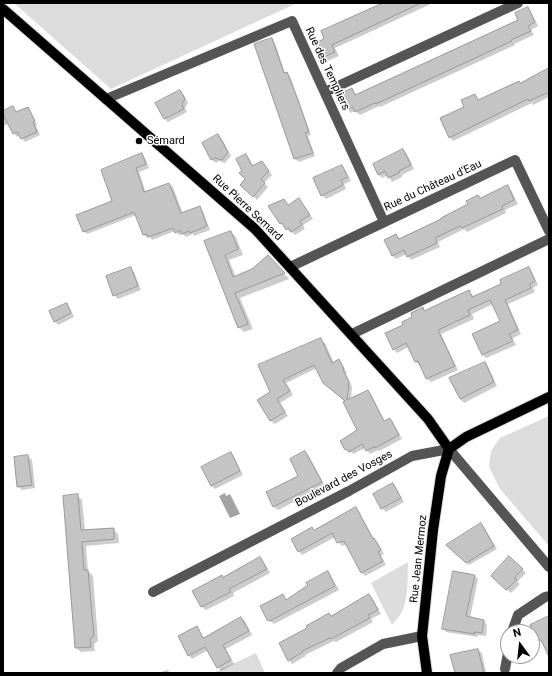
<!DOCTYPE html>
<meta charset="utf-8">
<style>
body{margin:0}
#map{position:relative;width:552px;height:676px;overflow:hidden;background:#fff;font-family:Roboto,sans-serif}
canvas{display:block}
.frame{position:absolute;inset:0;border:4px solid #000;pointer-events:none}
.north{position:absolute;left:500px;top:624px;width:40px;height:40px;box-sizing:border-box;background:#fff;border:1px solid #999;border-radius:50%;rotate:345deg;font-size:11px;font-weight:700;line-height:16px;text-align:center;color:#000}
.north::after{content:'';display:block;margin:auto;width:14px;height:18px;background:#000;clip-path:polygon(50% 0,100% 100%,50% 72%,0 100%)}
</style>
<div id="map">
<canvas width="552" height="676"></canvas>
<div class="frame"></div>
<div class="north">N</div>
</div>
<script>
const context = document.querySelector('canvas').getContext('2d');
context.lineJoin = 'round';
function paint(path, color) {
  context.fillStyle = color;
  context.fill(path, 'evenodd');
}
function trace(path, color, width, dash) {
  context.strokeStyle = color;
  context.lineWidth = width;
  context.lineCap = dash ? 'butt' : 'round';
  context.setLineDash(dash || []);
  context.stroke(path);
}
function write(font, color, halo, rows, align = 'center') {
  context.font = font + ' Roboto,sans-serif';
  context.lineWidth = 3;
  context.setLineDash([]);
  context.textBaseline = 'middle';
  context.strokeStyle = halo;
  context.fillStyle = color;
  for (const [text, x, y, turn = 0] of rows) {
    context.save();
    context.translate(x, y);
    context.rotate((+turn || 0) * Math.PI / 180);
    context.textAlign = isNaN(turn) ? turn : align;
    if (halo) context.strokeText(text, 0, 0);
    context.fillText(text, 0, 0);
    context.restore();
  }
}
paint(new Path2D(`
 M14,3H297L111,89Z
 M549,416V546L500,489L489,467L491,451L500,438Z
 M408,562C407,586 410,608 392,625L371,583Z
 M256,653L265,673H213Z`), '#dcdcdc');
paint(new Path2D(`
 M225,493L226,496L230,494L240,514L230,518L219,496Z`), '#a3a3a3');
paint(new Path2D(`
 M384,3H433L335,48L339,56L327,61L323,58L317,44Z
 M528,8L531,12L538,26L531,30L534,35L514,44L515,45L380,107L379,106L360,115L355,111L351,113L347,109L352,90L357,95L519,20Z
 M272,39L275,43L285,73H287L290,76L311,135L308,136L315,156L299,162L295,159L255,45Z
 M549,76V97L533,105L532,103L453,141L450,137L474,95L479,100L520,83Z
 M180,91L184,95L188,103L185,108L187,112L168,122L165,119Z
 M13,108L17,113L28,108L31,112L37,125L36,126L40,135L25,142L20,135L17,137L14,133L9,124L3,126V109L5,111Z
 M218,135L222,139L231,156L225,163L219,161L216,163L212,160L203,143Z
 M403,150L407,154L414,169L402,175V177L392,182L388,175L382,178L378,174Z
 M141,154L145,158L149,168L139,172L146,193L169,184L173,187L183,214L199,207L203,211L210,230L194,236L193,234L186,237L183,234L179,235L175,231L152,240L150,237L148,238L144,235L136,215L87,234L84,231L114,202Z
 M246,155L249,158L254,167L265,166L272,175L264,183L268,187L257,200L241,185L247,179L243,172Z
 M342,166L345,170L351,181L344,184L346,189L326,199L322,195Z
 M507,187L511,190L518,204L505,210L506,213L467,232L464,229L438,242L440,247L411,260L407,254L396,259L393,256L396,235L400,239L442,219L469,205L478,196L481,199Z
 M299,199L313,219L303,225L305,229L295,235L292,232L291,233L281,223L284,200L289,206Z
 M231,232L236,237L243,255L229,260L236,277L253,270L268,257L289,279L240,298L253,329L244,332L239,327L205,242Z
 M130,268L134,272L141,290L118,299L114,295Z
 M528,268L532,272L538,285L533,288L535,292L508,304L521,334L513,338V339L483,353L502,322L493,304L472,314L474,319L441,334L458,370L431,382L427,379L421,365L420,366L416,362L409,347L397,353L394,349L405,325L422,308L425,311L469,291L474,297L503,284Z
 M66,304L70,308L74,317L58,325L55,321Z
 M321,340L325,343L334,363L339,361L342,364L347,373L346,374L352,387L351,399L368,391L371,394L385,422L390,419L393,422L402,439L379,451L378,450L370,454L365,448L353,454L351,452L349,453L346,449L359,431L346,402L328,387L317,368L286,383L293,395L280,403L288,416L275,424L271,421L258,401L271,393L259,366Z
 M514,341L516,345L486,358L483,355Z
 M485,363L488,366L497,386L464,403L460,399Z
 M305,452L309,456L325,486L278,510L274,507L267,492L300,476Z
 M231,453L234,457L243,475L215,489L211,485Z
 M28,456L32,460L35,488L22,490L18,486Z
 M393,484L396,488L404,502L386,512L382,508Z
 M77,495L82,500L85,531L113,529L118,534L119,543L86,546L88,571L93,576L98,641L94,644L95,651L81,652L76,648Z
 M355,508L359,512L374,539L378,543L384,554L381,556L386,565L365,576L361,572L347,544L342,546L335,537L302,555L299,551L312,528L315,531Z
 M481,524L484,527L497,549L469,565L448,545Z
 M509,557L526,573L517,582L520,584L511,593L496,580Z
 M260,558L264,562L270,573L233,593L234,596L206,610L202,607L194,591L223,578Z
 M328,572L331,576L339,590L274,624L267,619L282,596L287,601Z
 M475,576L478,579L470,618L484,621L487,625L486,636L477,635L478,637L446,632L443,628Z
 M369,595L373,599L381,614L371,619L373,622L336,642L334,641L305,655L306,656L292,664L289,660L329,614L332,617Z
 M241,618L245,621L252,635L226,649L234,664L221,671L218,667L208,650L192,659L189,655L196,627L204,638Z
 M478,650L482,653L486,673H456Z
 M167,670L171,673H158Z`), '#0003');
const building = new Path2D(`
 M383,3H421L332,45L335,52L322,58L315,43L324,39L321,31Z
 M528,7L535,22L528,26L531,31L511,40L512,41L376,104L375,103L355,112L353,107L346,110L339,94L352,88L355,95L453,50L518,20L515,13Z
 M272,38L284,73L287,72L298,100L309,132L305,133L313,153L294,159L254,44Z
 M549,68V92L529,101L528,99L449,138L440,118L464,107L461,100L475,94L478,100L519,81L520,83Z
 M180,90L185,99L182,104L184,109L164,119L155,103Z
 M13,106L16,112L28,107L35,121L33,122L37,132L21,139L17,132L13,134L3,114V111Z
 M218,134L228,152L222,160L215,158L211,160L202,143Z
 M403,149L411,165L399,171V173L388,178L385,171L378,175L373,164Z
 M142,153L146,164L136,168L144,192L169,183L181,213L200,206L207,226L190,233L189,231L182,234L180,230L175,233L173,228L148,237L147,234L143,235L134,212L83,232L76,215L112,201L101,170Z
 M246,154L252,166L262,161L269,171L261,179L265,183L253,197L240,185L245,179L239,173L242,171L236,159Z
 M342,165L348,177L341,180L343,185L321,196L313,178Z
 M508,185L514,200L502,206L503,209L462,228L460,226L435,238L437,243L407,257L404,250L392,256L384,240L396,234L399,239L441,219V218L468,204L466,201L478,195L480,198Z
 M299,198L310,215L300,221L302,225L291,232L289,228L286,230L282,223L280,224L268,206L284,199L288,205Z
 M231,231L238,249L225,255L233,277L252,269L268,255L285,273L235,293L248,324L238,328L204,241Z
 M131,267L138,286L113,296L106,276Z
 M529,267L535,281L530,284L531,288L505,300L518,330L509,334L513,341L482,355L472,334L500,321L490,300L468,310L470,315L438,330L455,366L426,379L418,361L415,362L406,343L393,350L385,333L403,325L402,322L412,317L411,313L423,307L424,311L469,290L472,297L501,284L500,280Z
 M67,303L71,313L54,322L49,311Z
 M321,338L332,363L339,359L344,369L343,370L349,382L347,400L368,390L384,421L390,418L399,435L375,448L374,447L366,451L362,444L349,452L347,449L345,450L340,441L357,430L343,402L345,401L323,383L314,365L283,380L290,391L277,399L285,412L270,421L257,400L270,392L258,365Z
 M485,362L494,382L460,399L449,378Z
 M305,451L322,482L273,507L266,492L298,476L290,459Z
 M231,452L240,471L211,486L201,467Z
 M28,455L32,485L17,487L14,457Z
 M393,483L401,498L381,509L373,494Z
 M78,494L81,530L114,528V539L82,542L84,570H88L94,636L90,639L91,647L75,648L63,496Z
 M356,507L373,539L374,538L381,550L378,552L383,561L361,573L344,541L337,543L332,533L298,552L291,539L312,527L314,530Z
 M481,523L494,546L466,563L446,545Z
 M509,556L523,569L514,578L517,580L506,590L491,576Z
 M260,557L267,569L229,589L231,592L201,607L192,591L222,575L223,577Z
 M328,571L335,586L270,621L267,620L260,606L283,594L286,600L308,585L306,583Z
 M453,571L475,575L466,616L484,620L482,633L474,632L475,634L442,629Z
 M369,594L378,610L368,615L370,618L331,639L330,638L302,651L303,652L288,661L279,643L307,628L306,626L329,613L331,616Z
 M549,616V657L541,640L538,641L530,625Z
 M241,617L249,631L223,645L231,660L217,668L205,647L188,656L178,636L197,626L203,638Z
 M478,649L484,673H455L450,655Z`);
paint(building, '#c4c4c4');
trace(building, '#999', 1);
const major = new Path2D(`
 M3,9L255,229L428,419L449,449
 M449,449L466,437L549,397
 M427,673L422,636L433,530L441,476L449,449`);
trace(major, '#dbdbdb', 12);
trace(new Path2D(`
 M325,92L518,3
 M106,99L292,21L384,222
 M290,267L515,160L549,231
 M352,334L549,239
 M153,592L349,491L412,456L449,449L549,567
 M512,632L518,615L545,597L549,596
 M505,669L508,653
 M337,673L341,668L383,644L422,636`), '#555', 10);
trace(major, '#000', 10);
for (const [x, y, r, color] of [
 [139,141,4,"#000"]
]) {
  const dot = new Path2D();
  dot.arc(x, y, r, 0, 2 * Math.PI);
  context.fillStyle = color;
  context.fill(dot);
  trace(dot, '#fff', 1.5);
}
write('11px', '#000', '#fff', [
 ["Rue des Templiers",327,69,65],
 ["Rue du Château d'Eau",433,186,-25],
 ["Rue Pierre Semard",247,208,43],
 ["Boulevard des Vosges",344,479,-28],
 ["Rue Jean Mermoz",419,559,-84]
]);
write('11px', '#000', '#fff', [
 ["Sémard",147,141]
], 'left');
</script>
